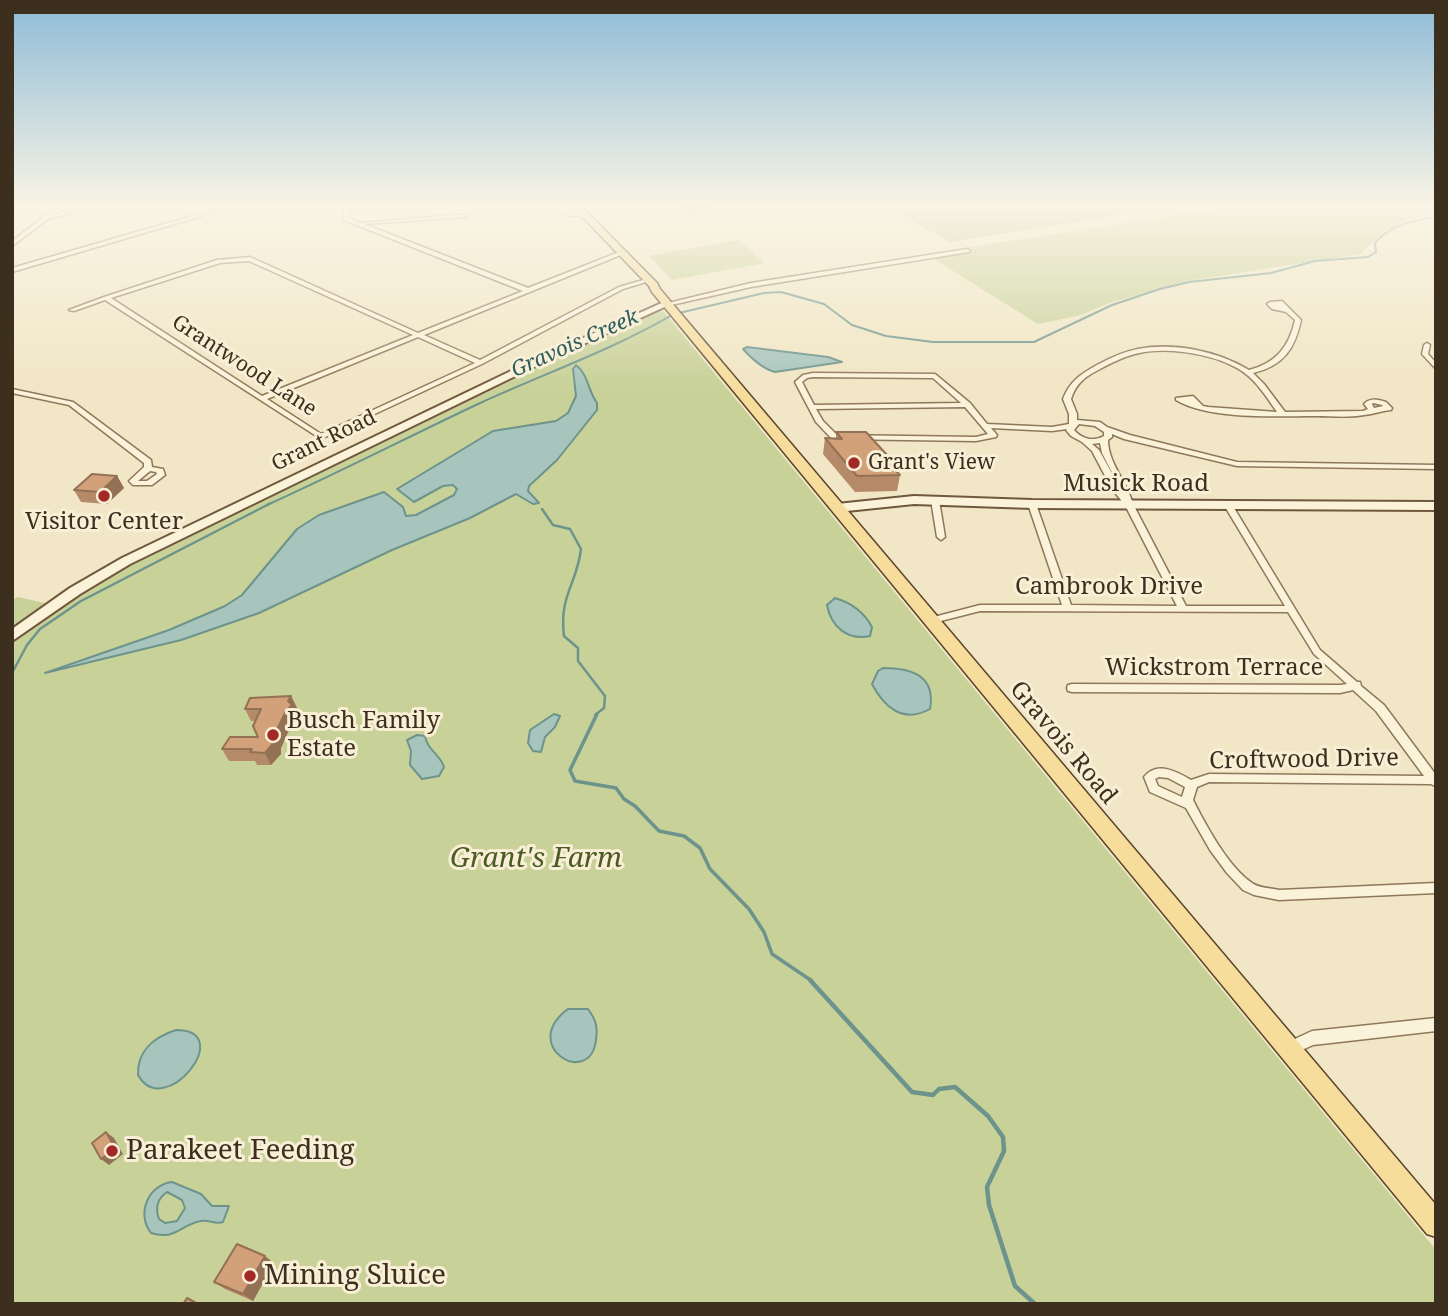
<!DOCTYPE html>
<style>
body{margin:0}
#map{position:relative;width:1448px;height:1316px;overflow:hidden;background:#f1e6c5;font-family:"Noto Serif",serif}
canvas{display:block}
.frame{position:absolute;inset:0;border:14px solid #3d2f1e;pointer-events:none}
</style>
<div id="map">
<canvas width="1448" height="1316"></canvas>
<div class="frame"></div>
</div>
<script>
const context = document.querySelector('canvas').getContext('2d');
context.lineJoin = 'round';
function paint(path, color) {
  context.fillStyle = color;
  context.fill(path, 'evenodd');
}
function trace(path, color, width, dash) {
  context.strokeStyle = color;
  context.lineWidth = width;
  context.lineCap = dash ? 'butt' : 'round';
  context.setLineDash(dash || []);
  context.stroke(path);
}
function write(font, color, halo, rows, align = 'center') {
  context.font = font + ' "Noto Serif",serif';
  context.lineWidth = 6;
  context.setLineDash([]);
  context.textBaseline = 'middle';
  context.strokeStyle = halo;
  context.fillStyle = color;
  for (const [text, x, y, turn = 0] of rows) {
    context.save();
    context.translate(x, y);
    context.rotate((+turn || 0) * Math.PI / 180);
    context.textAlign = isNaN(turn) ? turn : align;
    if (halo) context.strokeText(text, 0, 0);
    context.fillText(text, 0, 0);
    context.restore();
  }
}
paint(new Path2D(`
 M1242,205H1436V214C1404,216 1382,231 1361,254L1187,281L1109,303L1081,315L1038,324L926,254Z
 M739,240L765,263L672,280L649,256Z
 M657,310L664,312L1436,1250V1304H12V600L18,597L58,606L96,581L173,541L607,332Z`), '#c8d198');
paint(new Path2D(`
 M885,205H1186L949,242Z`), '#bec598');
const water = new Path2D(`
 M747,347L828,357L842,362L775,372C763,369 752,359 743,349Z
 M576,365C588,374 588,391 597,403V410L557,460L529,486L528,491L539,503L533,504L516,494L470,518L392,550L259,613L181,640L45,673L169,630L225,606L242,595L297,529L319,515L384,492L403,507L406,516L416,515L454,495L457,489L453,485L443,486L414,502L397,489L493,431L556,421L568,413L576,396L573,369Z
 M835,598C852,603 864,612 872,627L870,636C848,641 831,627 827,605Z
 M883,668C912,668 936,676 930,709C903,724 884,707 872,684L878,671Z
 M554,714L560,716L555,727L545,737L541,752L533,751L528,743L530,730Z
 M417,735L425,736C427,750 440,754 444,767L439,776L422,779L410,765L411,751L407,740Z
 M568,1009H588C596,1020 598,1027 596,1040C590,1089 518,1046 568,1009Z
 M176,1030C238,1030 164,1122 138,1075C137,1051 154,1037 176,1030Z
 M172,1182L201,1194L212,1206H229L223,1222C215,1225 209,1219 201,1221C181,1224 176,1241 151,1233C136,1214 148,1185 172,1182ZM167,1192L182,1200L185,1208L177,1221L165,1223L159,1219C155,1208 157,1199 167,1192Z`);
paint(water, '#a7c5bd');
trace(water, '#6d948c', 2);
trace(new Path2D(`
 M679,313L764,293L781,292L824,304L852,325L886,336L933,342H1034L1112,305L1160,289L1189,282L1271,273L1315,261L1368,257L1376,252L1375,243C1390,225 1414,220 1436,217
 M267,505C338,473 408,437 478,404C543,374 610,351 672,315`), '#6d948c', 2);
trace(new Path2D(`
 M542,509L553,525L570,529L581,549C577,584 559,595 564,636L578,648V661L605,696L604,708L595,715
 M12,673L27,645L40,629L81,601L271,503`), '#6d948c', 2.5);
trace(new Path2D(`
 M597,714L570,770L575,781L616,788L624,799L635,806L659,831L684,836L700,848L710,869L749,909L764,932L772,954L812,981`), '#6d948c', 3.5);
trace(new Path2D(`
 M810,980L912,1092L933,1095L939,1089L955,1087L988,1116L1003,1137L1004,1151L987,1187L989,1205L1015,1286L1035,1304`), '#6d948c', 4.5);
const street = new Path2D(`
 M53,205H58L51,215L87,205H96L48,219L12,246V241L44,217Z
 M230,205H239L12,272V268Z
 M343,205H349V218L360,223L468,214L469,215L466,217L364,224L528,288L619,252H623V254L424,335L480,360L619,287L643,280L646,282L623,289L482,364L321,439L105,300L74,311L69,310L104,297L217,260L250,257L418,333L523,291L344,220ZM249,261L413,335L262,396L111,298L220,263ZM418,337L475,363L321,434L267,399Z
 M559,205H564L570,213H587L590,215L587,217L566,215Z
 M967,249L970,251L969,252L751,287L667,306L664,304L751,283Z
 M1282,301L1301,320C1295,349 1283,366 1253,373L1264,384L1285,412L1363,411L1368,409L1364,404C1371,397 1378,400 1386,402L1392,408L1391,410C1382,411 1373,414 1364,415C1348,418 1331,416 1315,416C1276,416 1209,420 1176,400V398L1193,396L1203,406L1208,407L1277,412C1265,395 1255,378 1237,368C1210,353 1165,346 1135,354C1123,357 1111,363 1100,369C1086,376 1076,383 1071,399L1077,414V420L1100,422L1107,427L1130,435L1237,462L1436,465V469L1237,466L1124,439L1112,434V437L1108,440C1108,463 1127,482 1133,504L1186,606H1285L1224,505L1225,503H1231L1320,650L1357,682H1360L1361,686L1384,705L1436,775L1435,786L1431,784L1209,782L1197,787L1193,800C1205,824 1229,868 1252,883C1259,888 1270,888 1279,890L1436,883V893L1279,900L1254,895L1243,890L1227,873L1210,850L1186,808L1150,792L1144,777C1157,761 1176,771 1191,780L1209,774L1424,776L1376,711L1353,690L1340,693L1072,692L1068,691L1067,688L1068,685L1072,684L1340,685L1347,684L1314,654L1288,612L980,611L929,624L926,623L924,621L926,619L980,605H1062L1028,504L1032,502L1036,504L1071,605L1177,606L1125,505L1112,489L1092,451L1082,442L1071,436L1066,430L1067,429L1052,431L991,428L997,435L996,437L976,441L835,439H832L816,422L795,382L803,375L813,373L935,374L970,403L987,424L1052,427L1069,424V414L1063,399C1070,381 1081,374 1097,365C1110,358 1123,352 1138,349C1174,342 1218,351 1249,370C1276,363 1289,347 1295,320L1286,312L1272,309L1267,304L1270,302ZM813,377L933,378L961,403L814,405L802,382L807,378ZM1373,403L1382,405L1383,406L1374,408L1372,404ZM965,407L988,434L976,437L837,435L823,421L816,409ZM1079,424L1095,426L1104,432V436C1093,442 1082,439 1074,430ZM1100,443L1102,453L1120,488L1099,450L1092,444ZM1159,777L1168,778L1185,787L1182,797L1158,786L1155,779Z
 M1427,343L1430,345L1428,354L1436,363V369L1422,354L1424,345Z
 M12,389L73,402L151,460L152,467L163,469L165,475L152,485H133L129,481L144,467V463L69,405L12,393ZM150,471L156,472L157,474L147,481H138Z
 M932,498H935L939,500L945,537L941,540L937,537L931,500Z
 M1436,1018V1031L1313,1045L1289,1056L1284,1054L1282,1049L1284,1044L1312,1031Z`);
const secondary = new Path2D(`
 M664,302L671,304L544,362L130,564L80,594L12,641V629L70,588L122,558L538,358Z
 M914,496L1032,500L1436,502V510L1032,508L914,504L837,512L831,508L837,504Z`);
const primary = new Path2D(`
 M571,205H580L657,283L660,289L1436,1205V1237L1427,1234L652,292L649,286Z`);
trace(street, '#8e785a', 3);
trace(secondary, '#70583d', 4);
trace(primary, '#5c452e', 3);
paint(street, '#fbf2da');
paint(secondary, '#fbf2da');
paint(primary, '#f6dd9c');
paint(new Path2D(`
 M674,205H729L691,213Z
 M836,432L887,455L886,460L900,475L897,491L855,492L823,454L825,438L836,439Z
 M117,476L124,488L107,504L81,502L74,490Z
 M291,696L297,708L295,711L298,717L292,723L281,748V754L271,765H257L255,761H229L222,749L258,737L255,721H251L245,709Z
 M274,1263L253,1301L225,1289L214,1282Z`), '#b58a68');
paint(new Path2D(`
 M691,205H729L691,213Z
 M117,476L124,488L107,504L100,492Z
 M291,696L297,708L295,711L298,717L292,723L281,748V754L271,765L265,753L274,736Z
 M106,1132L114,1138L123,1154L109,1165L101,1159Z
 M265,1256L274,1263L253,1301L243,1294Z`), '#937155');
const building = new Path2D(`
 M836,432H866L887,455L882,456L900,475L857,476L825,438L842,439Z
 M92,474L117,476L100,492L74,490Z
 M291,696L288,701L292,705L286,711L274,736L275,741L265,753L250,752L252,749H222L230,737H258L253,726L261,709H245L250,698Z
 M106,1132L115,1148L101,1159L92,1143Z
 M237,1244L265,1256L243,1294L214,1282Z
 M187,1298L198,1304H183Z`);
paint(building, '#d2a179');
trace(building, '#937155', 2);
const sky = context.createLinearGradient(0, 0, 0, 390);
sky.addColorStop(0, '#8ebbd7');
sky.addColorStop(0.53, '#f9f4e5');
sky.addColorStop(1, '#f9f4e500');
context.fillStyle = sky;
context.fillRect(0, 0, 1448, 390);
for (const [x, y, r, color] of [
 [854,463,7,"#a22925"],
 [104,496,7,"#a22925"],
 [273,735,7,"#a22925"],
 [112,1151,7,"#a22925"],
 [250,1276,7,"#a22925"]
]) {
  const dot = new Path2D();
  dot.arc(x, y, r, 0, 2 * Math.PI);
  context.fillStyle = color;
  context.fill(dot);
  trace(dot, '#f8efd6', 2.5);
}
write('italic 21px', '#2d5e5d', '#f8efd6', [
 ["Gravois Creek",575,344,-24]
]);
write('21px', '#3d2f1e', '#f8efd6', [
 ["Grantwood Lane",244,366,33],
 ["Grant Road",324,441,-26]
]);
write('21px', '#3d2f1e', '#f8efd6', [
 ["Grant's View",868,463]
], 'left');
write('24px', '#3d2f1e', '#f8efd6', [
 ["Musick Road",1136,484],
 ["Cambrook Drive",1109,587],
 ["Wickstrom Terrace",1214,668],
 ["Gravois Road",1063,743,50],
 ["Croftwood Drive",1304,760,-1]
]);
write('24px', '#3d2f1e', '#f8efd6', [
 ["Visitor Center",104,522],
 ["Busch Family",287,721,"left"],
 ["Estate",287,749,"left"]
]);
write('italic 28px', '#4b5b24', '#f8efd6', [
 ["Grant's Farm",536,859]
]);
write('28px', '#3d2f1e', '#f8efd6', [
 ["Parakeet Feeding",126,1151],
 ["Mining Sluice",264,1276]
], 'left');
</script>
